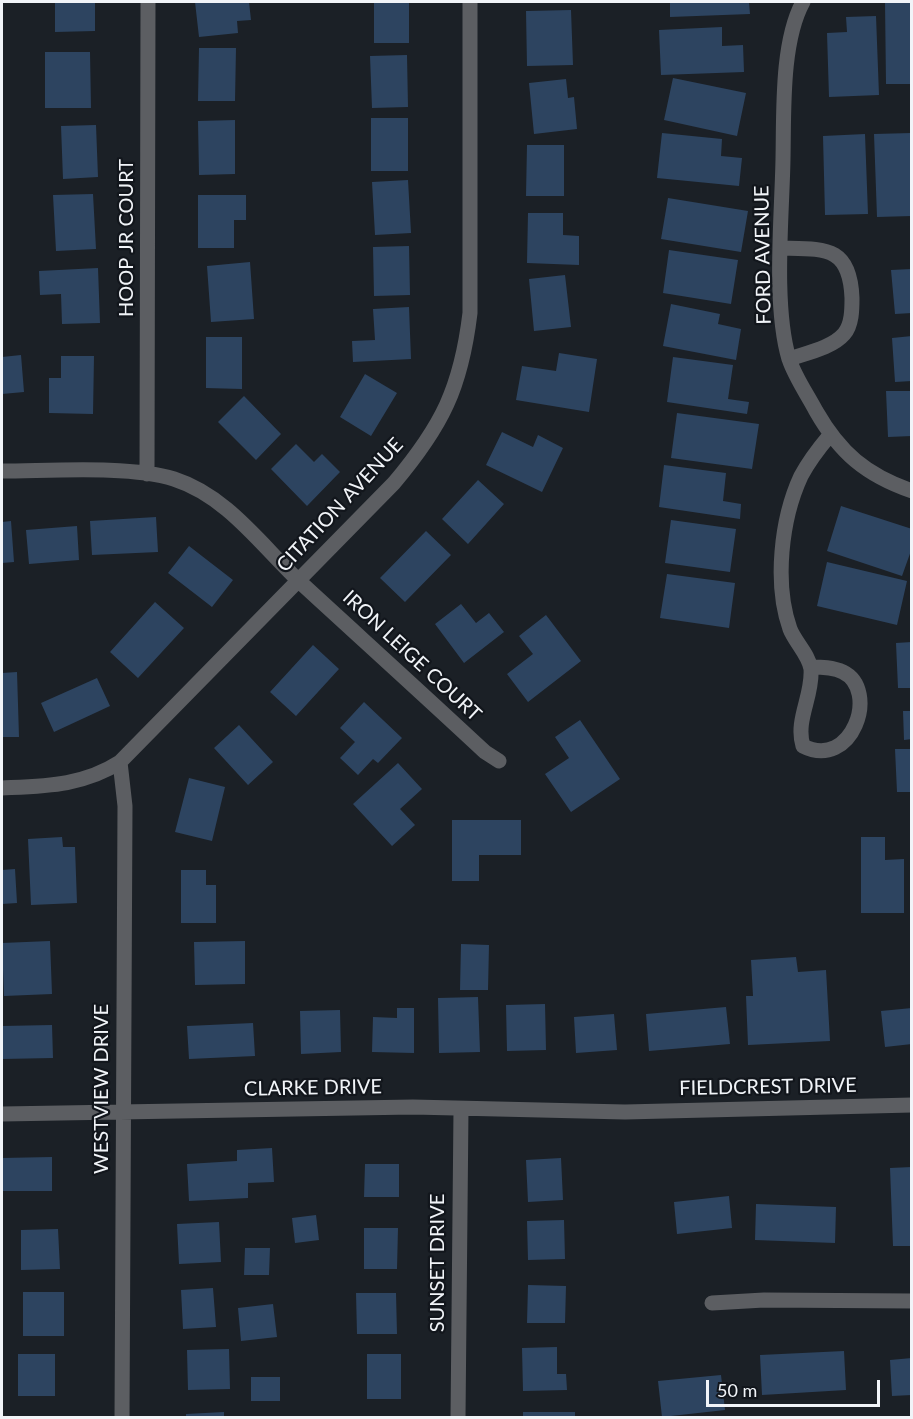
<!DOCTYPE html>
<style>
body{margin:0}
#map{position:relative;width:913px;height:1419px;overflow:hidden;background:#1b2026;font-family:Lato,sans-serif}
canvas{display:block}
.frame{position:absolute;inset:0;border:3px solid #f1f4f8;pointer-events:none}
.scale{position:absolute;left:706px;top:1380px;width:174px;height:27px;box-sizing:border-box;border:3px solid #f1f4f8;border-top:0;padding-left:8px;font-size:18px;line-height:21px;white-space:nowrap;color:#f1f4f8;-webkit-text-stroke:4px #12161c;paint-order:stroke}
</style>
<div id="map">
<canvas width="913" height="1419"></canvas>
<div class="frame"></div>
<div class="scale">50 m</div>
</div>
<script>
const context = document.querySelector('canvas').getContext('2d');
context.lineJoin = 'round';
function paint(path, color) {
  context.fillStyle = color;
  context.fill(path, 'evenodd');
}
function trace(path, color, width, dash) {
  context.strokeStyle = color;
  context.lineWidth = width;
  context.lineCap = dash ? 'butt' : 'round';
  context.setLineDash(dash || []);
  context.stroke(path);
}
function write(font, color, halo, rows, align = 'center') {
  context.font = font + ' Lato,sans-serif';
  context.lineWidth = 4.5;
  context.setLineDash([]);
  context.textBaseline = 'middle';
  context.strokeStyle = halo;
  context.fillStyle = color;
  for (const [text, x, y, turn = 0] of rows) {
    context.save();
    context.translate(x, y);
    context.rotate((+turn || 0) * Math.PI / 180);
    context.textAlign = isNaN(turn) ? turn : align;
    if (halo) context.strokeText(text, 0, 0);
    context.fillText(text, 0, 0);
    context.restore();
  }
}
paint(new Path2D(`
 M55,2H95V31L55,32Z
 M195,2H249L251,20L237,21L238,33L199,37Z
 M374,2H409V43H374Z
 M670,2H749L750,14L670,17Z
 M885,2H912V84H886Z
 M571,10L573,65L527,66L526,11Z
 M876,16L879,95L829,97L827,33L847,32L846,17Z
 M722,27V46L743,45L744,72L661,75L659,30Z
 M199,48H236L235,101H198Z
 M45,52H90L91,108H45Z
 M407,55L408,107L372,108L370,56Z
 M673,78L746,93L737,136L664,120Z
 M566,79L568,98L574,97L577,129L534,134L529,83Z
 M371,118H408V171H371Z
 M235,120V174L199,175L198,121Z
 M96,125L98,177L63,179L61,126Z
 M662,133L722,139L721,156L742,158L739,186L657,178Z
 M912,133V216L877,217L874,134Z
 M865,134L868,214L825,215L823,136Z
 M527,145H564V196H526Z
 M408,180L411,233L375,235L372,182Z
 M93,194L96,249L56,251L53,195Z
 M198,195H246V220H234V248H198Z
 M668,198L748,211L741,252L661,239Z
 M528,213H563V235L579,236V265L527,263Z
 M409,246L410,295L374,296L373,247Z
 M669,250L738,260L731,304L663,293Z
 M250,262L254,319L211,322L207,266Z
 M98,268L100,323L62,324L61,294L40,295L39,271Z
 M912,269V313L895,314L891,270Z
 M565,275L571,327L534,331L529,279Z
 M671,304L720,314L718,324L741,329L736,360L663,346Z
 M409,307L411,359L353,362L352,341L375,340L373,309Z
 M912,336V381L895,382L892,338Z
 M206,337H242V389L206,388Z
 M559,353L597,359L589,412L516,400L522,366L556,371Z
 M21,355L24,392L2,394V357Z
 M61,356H94L93,414L49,413V378H61Z
 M673,357L733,365L728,399L749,402L747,414L667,402Z
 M365,374L397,393L371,436L340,417Z
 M886,391H912V436L888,437Z
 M244,396L281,434L256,460L218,422Z
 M677,413L759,424L752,469L671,458Z
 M502,432L533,447L538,435L563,448L542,492L486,465Z
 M296,444L314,462L322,454L340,472L307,506L271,469Z
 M664,465L726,473L723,501L741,504L740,519L659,507Z
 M478,480L504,504L468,544L442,519Z
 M841,506L912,529V548L902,576L827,551Z
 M156,517L158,552L92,555L90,521Z
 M671,520L736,529L730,572L665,563Z
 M11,521L14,562L2,563V522Z
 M77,526L79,560L29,564L26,530Z
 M426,531L451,555L405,602L380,578Z
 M189,546L233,580L212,607L168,573Z
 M827,562L907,581L897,625L817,606Z
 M667,574L735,583L729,628L660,618Z
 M155,602L184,628L138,678L110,652Z
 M461,604L476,623L489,613L504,632L464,663L435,624Z
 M546,615L581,661L528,702L507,674L533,654L519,636Z
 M912,642V688H898L896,643Z
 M313,645L339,669L296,716L270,692Z
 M17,672L19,737H2V673Z
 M97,678L110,706L54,732L41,703Z
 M364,702L402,738L378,763L373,759L358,775L340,758L355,742L340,728Z
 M903,711H912V739L904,740Z
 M580,720L620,779L571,812L545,774L569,758L555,737Z
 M239,725L273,762L248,785L214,748Z
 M895,749H912V792H897Z
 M398,763L422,789L400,809L415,825L392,846L353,804Z
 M189,778L225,787L212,841L175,832Z
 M452,820H521V855H479V881H452Z
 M62,837L63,847H75L77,903L31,905L28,839Z
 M861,837H885V860L904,859V913H861Z
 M15,869L17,903L2,904V870Z
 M181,870H206V885H216V923H181Z
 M50,941L52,994L4,996L2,943Z
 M245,941V984L195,985L194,942Z
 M461,944L489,945L488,990H460Z
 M796,957L798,972L826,970L830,1041L748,1045L746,996H753L751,960Z
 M478,997L480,1052L439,1053L438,998Z
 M545,1004L546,1050L507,1051L506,1005Z
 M726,1007L730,1044L649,1051L646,1014Z
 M397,1008H414V1053L372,1052L373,1017L397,1018Z
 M912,1008V1044L885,1047L881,1011Z
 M340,1010L341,1052L301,1054L300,1011Z
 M614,1014L617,1050L576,1053L574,1017Z
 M253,1023L255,1056L189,1059L187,1026Z
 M52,1025L53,1058L2,1059V1026Z
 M272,1148L274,1182L248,1183V1198L189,1201L187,1164L237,1161V1150Z
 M52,1157V1191H2V1158Z
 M561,1158L563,1200L528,1202L526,1160Z
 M365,1164H399V1197H364Z
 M912,1167V1246H893L890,1168Z
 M729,1196L732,1228L677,1234L674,1202Z
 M756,1204L836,1207L835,1243L755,1240Z
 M316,1215L319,1240L295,1243L292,1218Z
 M564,1220L565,1259L528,1260L527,1221Z
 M219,1222L221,1262L179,1264L177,1224Z
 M364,1228H398L397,1269H364Z
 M58,1229L60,1269L21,1270V1230Z
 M245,1248H270L269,1275H244Z
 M528,1285L566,1286L565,1323H527Z
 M213,1288L216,1327L183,1329L181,1290Z
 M23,1292H64V1336H23Z
 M356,1293H396L397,1334H357Z
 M273,1304L277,1337L241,1341L238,1308Z
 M557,1347V1374H566L567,1390L523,1391L522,1348Z
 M229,1349L230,1389L188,1390L187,1350Z
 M844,1351L846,1390L762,1395L760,1355Z
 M18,1354H55V1396H18Z
 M367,1354H401V1399H367Z
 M912,1358V1395L892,1396L890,1360Z
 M721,1375L725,1410L662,1417L658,1381Z
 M251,1377H280V1401H251Z
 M224,1412V1418H186V1414Z
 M523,1412H575V1418H523Z`), '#2d4460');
trace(new Path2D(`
 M803,2C781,42 784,113 783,159C782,216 773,305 789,359C795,377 807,394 816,411C840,453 866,475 912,491
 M782,248C825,249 850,246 852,298C852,309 852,325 844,334C832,348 806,353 789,359
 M2,471C49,471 130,465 174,479C227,496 261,545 300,582C362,639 424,695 485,752L499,761
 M147,474L148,2
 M811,667C821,667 833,667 843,672C880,690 852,771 803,746C795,720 813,696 811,669C809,655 795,642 790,629C774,584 781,519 801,476C809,461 819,448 830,435
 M120,762L125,806L122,1418
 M2,788C44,786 83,786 120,762L394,483C442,426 461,388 470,313V2
 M2,1114L413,1107L625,1112L912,1105
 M712,1303L764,1300L912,1301
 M458,1418L461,1109`), '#5c5e62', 15);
write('20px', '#f1f4f8', '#12161c', [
 ["HOOP JR COURT",127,238,-90],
 ["FORD AVENUE",763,255,-91],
 ["CITATION AVENUE",340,505,-47],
 ["IRON LEIGE COURT",412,656,43],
 ["FIELDCREST DRIVE",768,1087,-1],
 ["CLARKE DRIVE",313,1088,-1],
 ["WESTVIEW DRIVE",102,1089,-90],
 ["SUNSET DRIVE",438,1263,-90]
]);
</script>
